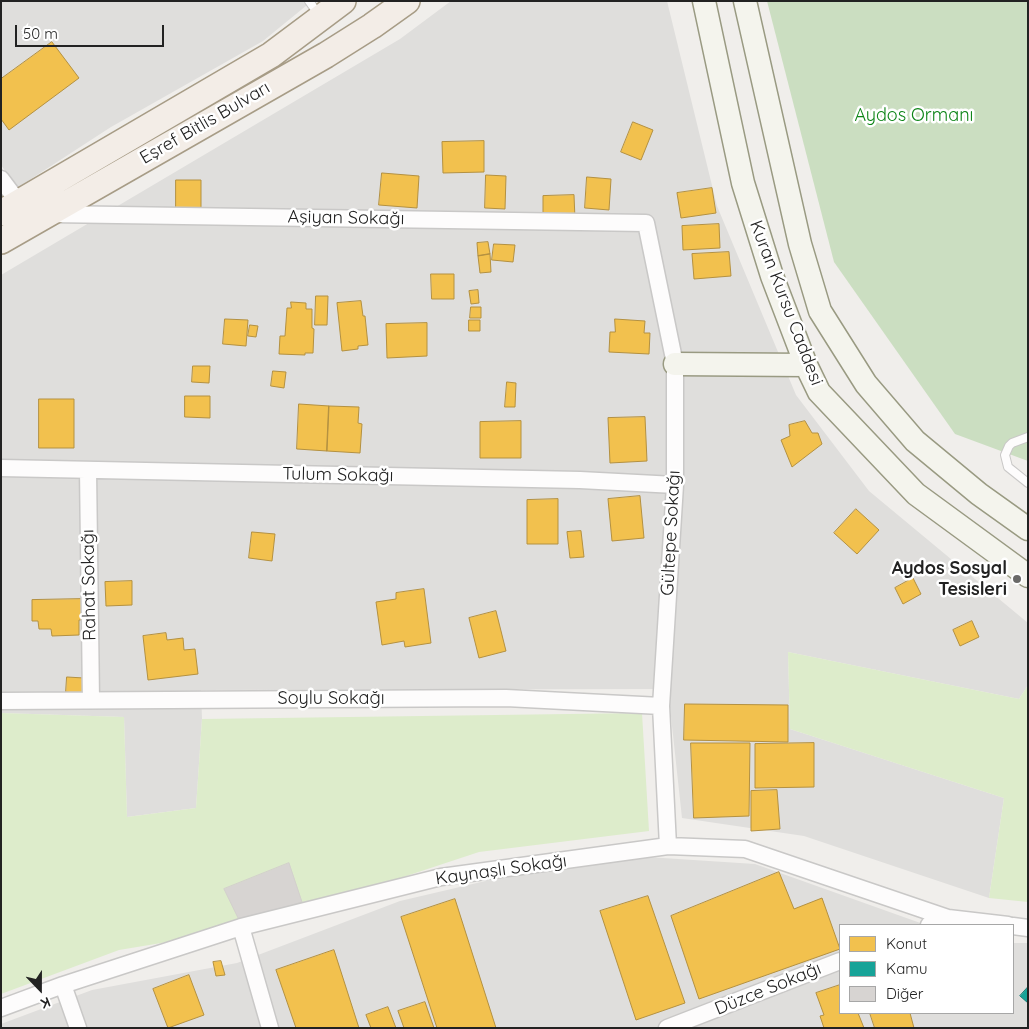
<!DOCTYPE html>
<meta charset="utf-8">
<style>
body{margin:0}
#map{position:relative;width:1029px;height:1029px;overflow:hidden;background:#f0eeeb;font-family:Quicksand,sans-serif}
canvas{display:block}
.frame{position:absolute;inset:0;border:2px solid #222;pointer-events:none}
.legend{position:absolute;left:839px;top:924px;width:175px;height:90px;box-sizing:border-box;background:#fff;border:1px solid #a7a7a7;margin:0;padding:6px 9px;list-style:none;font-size:15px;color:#222}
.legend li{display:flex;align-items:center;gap:10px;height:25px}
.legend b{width:25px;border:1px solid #a7a7a7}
.north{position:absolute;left:15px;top:964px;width:50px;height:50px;-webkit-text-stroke:4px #fff;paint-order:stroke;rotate:158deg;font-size:14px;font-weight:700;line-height:20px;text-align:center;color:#222}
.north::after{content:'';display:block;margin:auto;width:18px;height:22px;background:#222;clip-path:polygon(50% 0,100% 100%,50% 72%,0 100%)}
.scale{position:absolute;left:15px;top:25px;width:149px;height:22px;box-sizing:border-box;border:2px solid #222;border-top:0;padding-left:6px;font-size:15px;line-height:18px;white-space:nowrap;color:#222;-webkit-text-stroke:4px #fff;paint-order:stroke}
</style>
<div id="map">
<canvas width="1029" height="1029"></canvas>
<div class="frame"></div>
<ul class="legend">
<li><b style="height:14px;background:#f2c14e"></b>Konut</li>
<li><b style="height:14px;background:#17a398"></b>Kamu</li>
<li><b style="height:14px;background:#d7d4d2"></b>Diğer</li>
</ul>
<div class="north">K</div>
<div class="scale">50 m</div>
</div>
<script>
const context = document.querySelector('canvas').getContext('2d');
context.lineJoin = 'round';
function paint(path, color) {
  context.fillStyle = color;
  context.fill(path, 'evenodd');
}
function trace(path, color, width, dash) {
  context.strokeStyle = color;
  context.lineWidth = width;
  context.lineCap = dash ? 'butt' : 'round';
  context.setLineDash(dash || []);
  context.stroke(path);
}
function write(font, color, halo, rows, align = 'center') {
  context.font = font + ' Quicksand,sans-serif';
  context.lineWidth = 5;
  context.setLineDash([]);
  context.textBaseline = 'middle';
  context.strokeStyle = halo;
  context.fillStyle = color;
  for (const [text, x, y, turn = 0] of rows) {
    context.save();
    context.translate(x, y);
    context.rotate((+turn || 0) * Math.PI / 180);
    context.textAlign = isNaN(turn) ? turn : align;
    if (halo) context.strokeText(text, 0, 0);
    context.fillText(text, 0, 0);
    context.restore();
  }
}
paint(new Path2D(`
 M1,1H312L263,41L111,127L17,188L1,165Z
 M451,1H667L717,206L796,395L869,491L1028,623V685L1019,699L788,652L790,729L1004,798L989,898L804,836L682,818L668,689L201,690L202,719L196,808L127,817L124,717L1,713V275L400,39Z
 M601,854L755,864L926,925H840V1013H1013V943H1028V1028H1V1024L92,990L237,963L400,901Z`), '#dfdedc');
paint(new Path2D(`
 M788,652L1019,699L1028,685V902L989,898L1004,798L790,729Z
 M1,713L124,717L127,817L196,808L202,719L642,713L649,831L479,852L246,929L119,950L1,994Z`), '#ddeccb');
paint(new Path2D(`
 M767,1H1028V461L955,434L834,262Z`), '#cbdec1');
const homes = new Path2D(`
 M52,42L79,78L9,130L1,119V79Z
 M633,122L653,130L641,160L621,152Z
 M484,141V172L443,173L442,142Z
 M382,173L419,176L417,208L379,205Z
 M486,175L506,176L505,209L485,208Z
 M587,177L611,179L609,210L585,208Z
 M176,180H201V209H176Z
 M712,188L716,213L681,218L677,193Z
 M574,195L575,219L543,220V196Z
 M719,224L720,248L683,250L682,226Z
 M488,242L490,254L478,256L477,243Z
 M494,244L515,245L513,262L492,260Z
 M729,252L731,276L694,279L692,254Z
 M490,254L491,272L480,273L478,256Z
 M431,274H454V299H432Z
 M478,290L479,303L471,304L469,291Z
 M316,296H328L327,325H315Z
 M361,301L363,316H365L368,345L358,346V349L342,351L337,303Z
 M291,302L306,303V309H312V328L314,329L313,353H305V355L279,354L280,336H285L287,308H291Z
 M471,307H481V318H470Z
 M225,319L248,320L246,346L223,344Z
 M615,319L645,321L644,333H650L649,354L609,352L610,332H615Z
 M469,320H480V331H469Z
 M427,323V356L387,358L386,324Z
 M250,325L258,326L256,337L248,336Z
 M193,366H210L209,383L192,382Z
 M273,371L286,372L284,388L271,386Z
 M507,382L516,383L515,407H505Z
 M185,396H210V418L185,417Z
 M39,399H74V448H39Z
 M299,404L329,406L327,451L297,449Z
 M329,406L359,407L358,423L362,424L360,453L327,451Z
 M645,417L647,461L610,463L608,418Z
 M521,421V458H480V422Z
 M805,421L812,433H818L822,444L792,467L781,440L790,436L789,425Z
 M640,496L644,538L612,541L608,499Z
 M558,499V544H527V500Z
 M856,509L879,530L857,554L834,533Z
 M581,531L584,557L570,558L567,532Z
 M252,532L275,534L272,561L249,558Z
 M913,578L921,594L903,604L895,588Z
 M132,581V605L106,606L105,582Z
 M424,589L431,643L405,647L404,641L382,645L376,602L396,599V593Z
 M82,599V620H79V635L52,636L51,629H39L38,621H32V600Z
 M496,611L506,651L479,658L469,618Z
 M972,621L979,637L960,646L953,630Z
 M166,633L167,640L183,638L184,650L195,649L198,674L148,680L143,636Z
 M67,677L84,678L83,694L66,692Z
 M685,704L788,705V742L684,740Z
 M691,743H750L749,816L694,818Z
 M814,743V787L755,788V744Z
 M777,790L780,829L751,831V791Z
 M779,872L794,909L822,898L840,949L699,999L671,916Z
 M648,896L685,1003L636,1020L600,911Z
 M455,899L496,1028H437L401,917Z
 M334,950L359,1028H296L276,970Z
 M221,961L225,975L216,976L213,962Z
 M189,975L204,1015L168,1028L153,989Z
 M840,985V1013H858L864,1028H824L820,1016L824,1015L816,993Z
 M425,1002L434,1028H404L398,1011Z
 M388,1007L396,1028H371L366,1015Z
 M870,1013H910L914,1028H875Z`);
paint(homes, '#f2c14e');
trace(homes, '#b49141', 1);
const public = new Path2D(`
 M1028,987V1003L1020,996Z`);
paint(public, '#17a398');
trace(public, '#1a7c75', 1);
const building = new Path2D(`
 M289,863L302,902L240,922L224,889Z`);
paint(building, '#d7d4d2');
trace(building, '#d3d0cc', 1);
const lane = new Path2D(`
 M309,1L319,15
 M1028,437L1012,443L1009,446L1005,455L1008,467L1028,483`);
const street = new Path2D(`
 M1,179L19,203
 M51,214L646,223L675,364V485L661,706L668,846
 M1,468L580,480L675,485
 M88,470L91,700
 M1,701L506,698L661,706
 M929,925L948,918
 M1013,926L1028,928
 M241,927L270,1028
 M63,985L78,1028
 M1,1008L63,985L241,927L441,877L668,846L745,849L948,918L1008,925
 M667,1028L840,961`);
const secondary = new Path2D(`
 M704,1L743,183L772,276L806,365L819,392L916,494L1028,576
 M745,1L800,244L820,311L866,384L915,441L979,494L1028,529
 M675,364L806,365`);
const primary = new Path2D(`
 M1,213L271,55L343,1
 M1,241L326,55L372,26L407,1`);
trace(lane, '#c9c8c7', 10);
trace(street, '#c9c8c7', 19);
trace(secondary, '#999a82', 25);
trace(primary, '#a79c86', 28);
trace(lane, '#fdfcfc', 8);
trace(street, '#fdfcfc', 16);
trace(secondary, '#f4f4ed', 22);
trace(primary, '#f3ede7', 25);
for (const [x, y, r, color] of [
 [1017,579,5,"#6a6968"]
]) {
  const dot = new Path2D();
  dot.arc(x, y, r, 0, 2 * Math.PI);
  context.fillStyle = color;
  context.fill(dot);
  trace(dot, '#fff', 2);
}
write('18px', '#0c8416', '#fff', [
 ["Aydos Ormanı",914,116]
]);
write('18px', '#222', '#fff', [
 ["Eşref Bitlis Bulvarı",205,123,-30],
 ["Aşiyan Sokağı",346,218,1],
 ["Kuran Kursu Caddesi",786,303,69],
 ["Tulum Sokağı",338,475,1],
 ["Gültepe Sokağı",671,533,-87],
 ["Rahat Sokağı",89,585,-91],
 ["Soylu Sokağı",331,699],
 ["Kaynaşlı Sokağı",501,870,-8],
 ["Düzce Sokağı",768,989,-22]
]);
write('bold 18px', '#222', '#fff', [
 ["Aydos Sosyal",1007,569],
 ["Tesisleri",1007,590]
], 'right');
</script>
